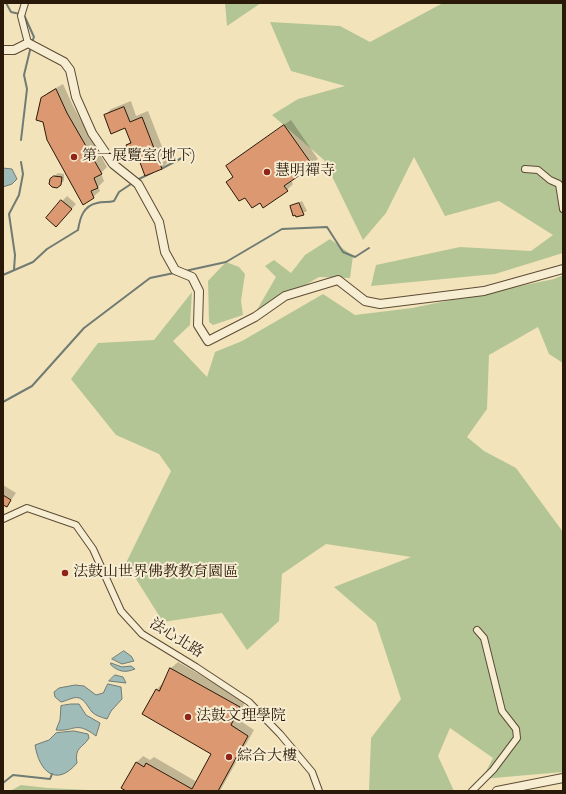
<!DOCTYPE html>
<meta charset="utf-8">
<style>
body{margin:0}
#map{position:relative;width:566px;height:794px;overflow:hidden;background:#f3e3ba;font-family:"IM FELL Double Pica",serif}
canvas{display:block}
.frame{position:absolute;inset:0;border:4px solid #2a1909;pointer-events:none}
</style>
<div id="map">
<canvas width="566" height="794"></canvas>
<div class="frame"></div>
</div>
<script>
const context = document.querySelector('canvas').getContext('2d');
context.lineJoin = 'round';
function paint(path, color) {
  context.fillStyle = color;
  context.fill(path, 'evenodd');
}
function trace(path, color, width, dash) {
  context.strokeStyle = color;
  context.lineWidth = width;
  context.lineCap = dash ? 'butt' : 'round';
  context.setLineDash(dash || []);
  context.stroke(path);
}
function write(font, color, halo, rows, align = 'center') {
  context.font = font + ' "IM FELL Double Pica","Noto Serif TC",serif';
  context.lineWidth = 4;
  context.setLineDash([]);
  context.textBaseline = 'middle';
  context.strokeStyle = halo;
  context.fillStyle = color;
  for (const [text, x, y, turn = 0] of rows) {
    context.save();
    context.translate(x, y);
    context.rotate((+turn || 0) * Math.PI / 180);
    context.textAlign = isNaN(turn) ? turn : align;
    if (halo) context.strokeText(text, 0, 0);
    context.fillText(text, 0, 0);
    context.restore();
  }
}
paint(new Path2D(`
 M225,3H261L227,26Z
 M443,3H563V253L495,274L371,286L376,265L460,247L531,251L553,235L499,201L445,216L414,157L386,213L363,240L324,160L272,115L298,99L345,86L291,71L270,22L340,26L370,42Z
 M330,239L353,256L350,278L319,277L254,315L276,277L265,266L274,260L291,273L305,255Z
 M226,262L239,267L245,274L241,301L243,315L213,325L209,322L208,281Z
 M563,275V363L549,354L538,327L489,355L487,409L467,437L484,451L516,468L563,532V772L482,779L493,758L450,728L438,756L454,791H369L371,738L401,699L376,623L334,587L411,557L326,544L282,574L279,621L247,650L222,613L163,622L126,563L171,471L159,454L116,435L71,379L98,343L154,340L192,292L190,325L173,341L207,377L215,352L242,341L323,294L355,315L412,308L554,279Z
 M21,785L48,788L89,790V791H10Z`), '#b4c595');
const water = new Path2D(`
 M3,168L12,169L17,179L12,184L3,187Z
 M124,651L131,656L134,661L122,664L112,659Z
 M111,663L122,667L131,666L135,669C125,673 119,672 111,665Z
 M115,675L123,677L126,683L109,681Z
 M108,684L121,687L122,699L111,711L107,719C101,717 96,716 92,712C87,706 83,695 73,698C69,699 66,701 61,702L55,697L54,692L59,688L75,685L84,686L96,695L103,693Z
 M71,704H79L86,715L100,723L96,736C75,720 75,732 56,730L60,720L61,706Z
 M74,731L88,734L89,738C83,748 74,747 77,763C56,788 39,771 35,745L49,740L56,733Z`);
paint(water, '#9fbcb9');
trace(water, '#707b73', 1);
paint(new Path2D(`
 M63,84L73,106L107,167L101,173L104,181L98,187L100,191L93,197L42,99L49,92Z
 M131,101L136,116L148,111L168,162L161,169L135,148L127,145L131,141L125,127L105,115L111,109Z
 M291,120L318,159L291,180L293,184L287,190L260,201L245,196L227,182L233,176L227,166L233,160Z
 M58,173L64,174V181L60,184L52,178Z
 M67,196L76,204L61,221L47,217Z
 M302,201L307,211L297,216L291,206Z
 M3,485L16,493L7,506L3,504Z
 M178,662L246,701L236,718L254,730L220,791H128L122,788L137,762L143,756L150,760L154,757L197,782L213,753L156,690L163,683L171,668Z`), '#0003');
trace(new Path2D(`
 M6,3L11,12L24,15L34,37L32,42
 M21,140L27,89L24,75L31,46
 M161,169L193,152
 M137,180L153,172
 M14,270L15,255L9,214L19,195L23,174L21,162
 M185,271L226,262L282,229L327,227L343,252L355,257L369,248
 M3,275L33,262L47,249L78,230C80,218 83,206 97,203C103,201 108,203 114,201L119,192L134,182
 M3,402L32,386L84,328L150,278L174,273
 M3,783L13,775L50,779L52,774`), '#707b73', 2);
const building = new Path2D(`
 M56,89L67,113L102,174L94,178L98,188L91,191L94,198L83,205L47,140L43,122L36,120L41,98Z
 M124,107L130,122L142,117L162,169L145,176L135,149L128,152L126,145L131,143L125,128L111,134L104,115Z
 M284,125L313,166L284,186L288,191L263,208L260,203L252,208L245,198L239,201L226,182L233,177L226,166Z
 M54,176L62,177L61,185L57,188L52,187L49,184L50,179Z
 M61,200L72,209L56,227L46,218Z
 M299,203L304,215L296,217L295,215L293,216L290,206Z
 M3,495L11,500L7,507L3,505Z
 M170,668L240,707L231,725L248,736L218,791H126L121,788L136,762L144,767L146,763L192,789L211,754L142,714L156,689L159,691Z`);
paint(building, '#dc9971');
trace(building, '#2a1909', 1);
const minor = new Path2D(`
 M25,3L21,16L28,43
 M525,169L538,170L550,180L559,184L563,209
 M3,519L27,508L76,525L93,549L121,611L142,634L196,667L249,702L280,734L312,772L319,791
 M472,791L493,770L517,738L516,729L502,711L484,638L477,630`);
const tertiary = new Path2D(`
 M3,50H14L28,43L64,62L70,70L76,97L92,133L113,164L138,184L159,222L165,252L175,270L192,277L199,291L198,325L208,341L255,317L285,296L338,280L365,301L380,304L484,291L563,269
 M497,791L563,778`);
trace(minor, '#5c4c35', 8);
trace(tertiary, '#5c4c35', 10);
trace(minor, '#f7edd2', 6);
trace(tertiary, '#f7edd2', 8);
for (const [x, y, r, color] of [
 [74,157,4,"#8f2418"],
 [267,172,4,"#8f2418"],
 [65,573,4,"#8f2418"],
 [188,717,4,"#8f2418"],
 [229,757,4,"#8f2418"]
]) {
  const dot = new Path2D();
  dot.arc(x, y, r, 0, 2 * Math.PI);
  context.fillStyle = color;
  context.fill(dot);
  trace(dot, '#f7edd2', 1.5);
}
write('15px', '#2a1909', '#f7edd2', [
 ["第一展覽室(地下)",82,157],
 ["慧明禪寺",275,172],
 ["法鼓山世界佛教教育園區",73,573],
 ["法鼓文理學院",196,717],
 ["綜合大樓",237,757]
], 'left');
write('15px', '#2a1909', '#f7edd2', [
 ["法心北路",176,639,32]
]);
</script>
